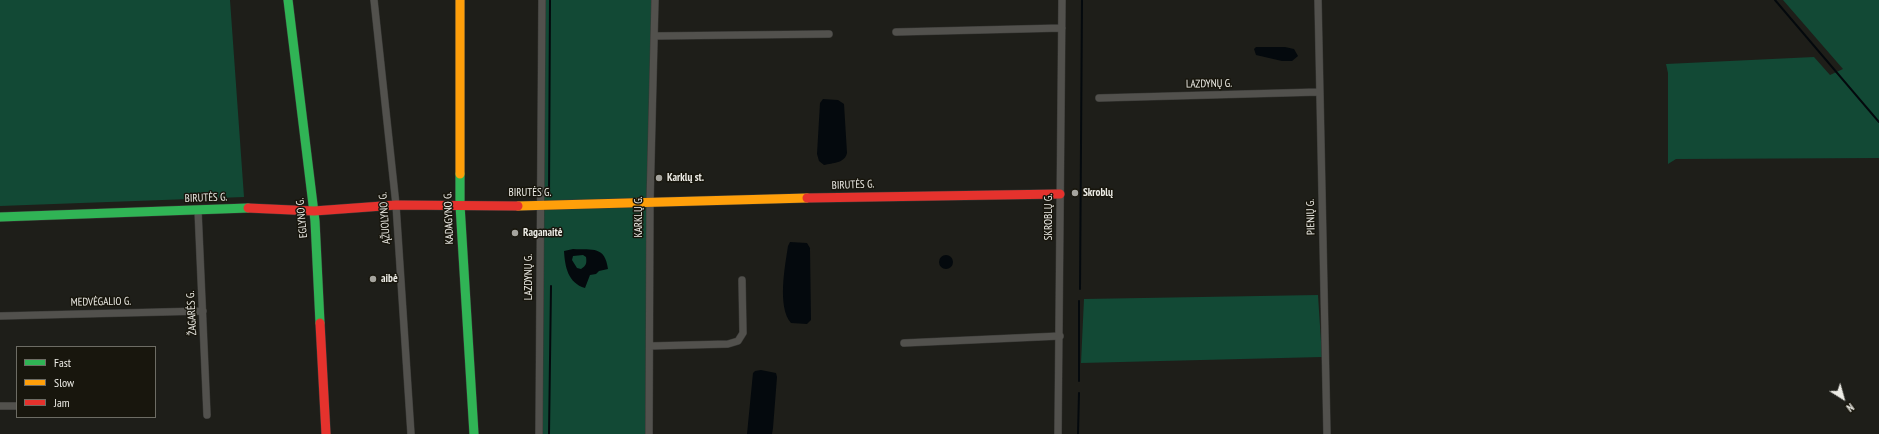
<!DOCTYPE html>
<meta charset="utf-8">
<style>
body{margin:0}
#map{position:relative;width:1879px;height:434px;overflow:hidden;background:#1e1e19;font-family:"PT Sans Narrow",sans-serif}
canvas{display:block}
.legend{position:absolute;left:16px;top:346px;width:140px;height:72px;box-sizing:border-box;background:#18160d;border:1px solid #6d6c64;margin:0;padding:5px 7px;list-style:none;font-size:12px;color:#edece6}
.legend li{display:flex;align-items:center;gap:8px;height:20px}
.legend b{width:20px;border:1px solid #6d6c64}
.north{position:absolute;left:1823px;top:378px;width:40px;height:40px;-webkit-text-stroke:3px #18160d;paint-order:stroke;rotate:143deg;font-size:11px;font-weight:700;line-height:16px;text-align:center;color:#edece6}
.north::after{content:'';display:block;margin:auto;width:14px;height:18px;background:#edece6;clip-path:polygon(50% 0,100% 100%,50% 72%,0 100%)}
</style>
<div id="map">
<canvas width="1879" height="434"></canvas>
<ul class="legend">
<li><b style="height:5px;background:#30b455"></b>Fast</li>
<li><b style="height:5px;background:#ff9f0a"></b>Slow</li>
<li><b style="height:5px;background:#e5322d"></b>Jam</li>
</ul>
<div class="north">N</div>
</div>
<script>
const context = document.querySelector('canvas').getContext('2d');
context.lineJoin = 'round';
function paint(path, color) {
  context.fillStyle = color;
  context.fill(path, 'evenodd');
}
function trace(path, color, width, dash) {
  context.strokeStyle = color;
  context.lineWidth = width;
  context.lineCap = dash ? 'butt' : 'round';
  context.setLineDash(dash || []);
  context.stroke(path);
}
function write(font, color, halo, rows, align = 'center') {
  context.font = font + ' "PT Sans Narrow",sans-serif';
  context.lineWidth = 3;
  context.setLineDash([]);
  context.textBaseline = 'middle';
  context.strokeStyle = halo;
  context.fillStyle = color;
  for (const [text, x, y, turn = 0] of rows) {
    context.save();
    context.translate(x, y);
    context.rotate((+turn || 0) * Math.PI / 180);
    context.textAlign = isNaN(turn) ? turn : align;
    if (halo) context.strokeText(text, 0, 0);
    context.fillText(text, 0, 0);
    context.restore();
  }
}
paint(new Path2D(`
 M0,0H230L244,197L0,206Z
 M544,0H655L649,434H539Z
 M1783,0H1879V158L1676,159L1668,164V73L1666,64L1814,57L1830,75L1843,69Z
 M1318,295L1322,357L1081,363L1084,299Z`), '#124935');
paint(new Path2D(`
 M1256,47H1285L1294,49L1298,56L1292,61H1282L1256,55L1254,49Z
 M823,99L838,100L844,104L847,153C845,163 833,163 824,165L819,161L817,154L820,103Z
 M790,242L807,243L810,248L811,320L807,324L791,323C777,307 785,266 788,246Z
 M573,249C593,250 605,246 608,269L599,271L596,274L590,275L585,288C568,283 565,267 564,251ZM583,255L586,257C587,263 586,266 581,269L577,268L572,260L573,256Z
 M939 262a7 7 0 1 1 14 0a7 7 0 1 1-14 0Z
 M761,370L776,373L777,377L773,428L772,434H747L753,373L755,371Z`), '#04090d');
trace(new Path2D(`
 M1775,0L1879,122
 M549,195L550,0
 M1080,289L1082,0
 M1079,381V301
 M549,434L551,286
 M1078,434L1079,393`), '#04090d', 2);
const street = new Path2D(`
 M374,0L396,205L411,434
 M1318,0L1327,434
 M896,32L1062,28
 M655,36L829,34
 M1099,98L1319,92
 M198,210L207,415
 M0,316L203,311
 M904,343L1060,336
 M650,346L728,344L738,341L743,333L742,280
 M0,406H17
 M539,434L542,0
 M649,434L650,202L655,0
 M1058,434L1062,0`);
const fast = new Path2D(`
 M288,0L315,221L320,323
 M460,174V205L474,434
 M0,217L248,208`);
const slow = new Path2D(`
 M460,0V174
 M518,206L807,198`);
const jam = new Path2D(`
 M807,198L1060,194
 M248,208L314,211L396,205L518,206
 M320,323L326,434`);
trace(street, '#393936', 8);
trace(fast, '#393936', 10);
trace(slow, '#393936', 10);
trace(jam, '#393936', 10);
trace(street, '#52514d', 7);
trace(fast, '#30b455', 9);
trace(slow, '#ff9f0a', 9);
trace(jam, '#e5322d', 9);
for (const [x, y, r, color] of [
 [659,178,4,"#a5a49e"],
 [1075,193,4,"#a5a49e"],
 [515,233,4,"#a5a49e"],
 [373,279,4,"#a5a49e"]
]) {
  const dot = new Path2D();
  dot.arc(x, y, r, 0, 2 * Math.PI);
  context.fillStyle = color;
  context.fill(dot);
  trace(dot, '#18160d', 1.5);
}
write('11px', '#edece6', '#18160d', [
 ["LAZDYNŲ G.",1209,84,-1],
 ["BIRUTĖS G.",853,185,-2],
 ["BIRUTĖS G.",530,193],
 ["BIRUTĖS G.",206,198,-2],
 ["KARKLŲ G.",639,217,-90],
 ["SKROBLŲ G.",1049,217,-90],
 ["PIENIŲ G.",1311,217,-91],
 ["EGLYNO G.",302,218,-95],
 ["ĄŽUOLYNO G.",385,218,-94],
 ["KADAGYNO G.",449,218,-92],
 ["LAZDYNŲ G.",529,277,-90],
 ["MEDVĖGALIO G.",101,302,-1],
 ["ŽAGARĖS G.",192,313,-93]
]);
write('bold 11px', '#edece6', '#18160d', [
 ["Karklų st.",667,178],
 ["Skroblų",1083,193],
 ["Raganaitė",523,233],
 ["aibė",381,279]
], 'left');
</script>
